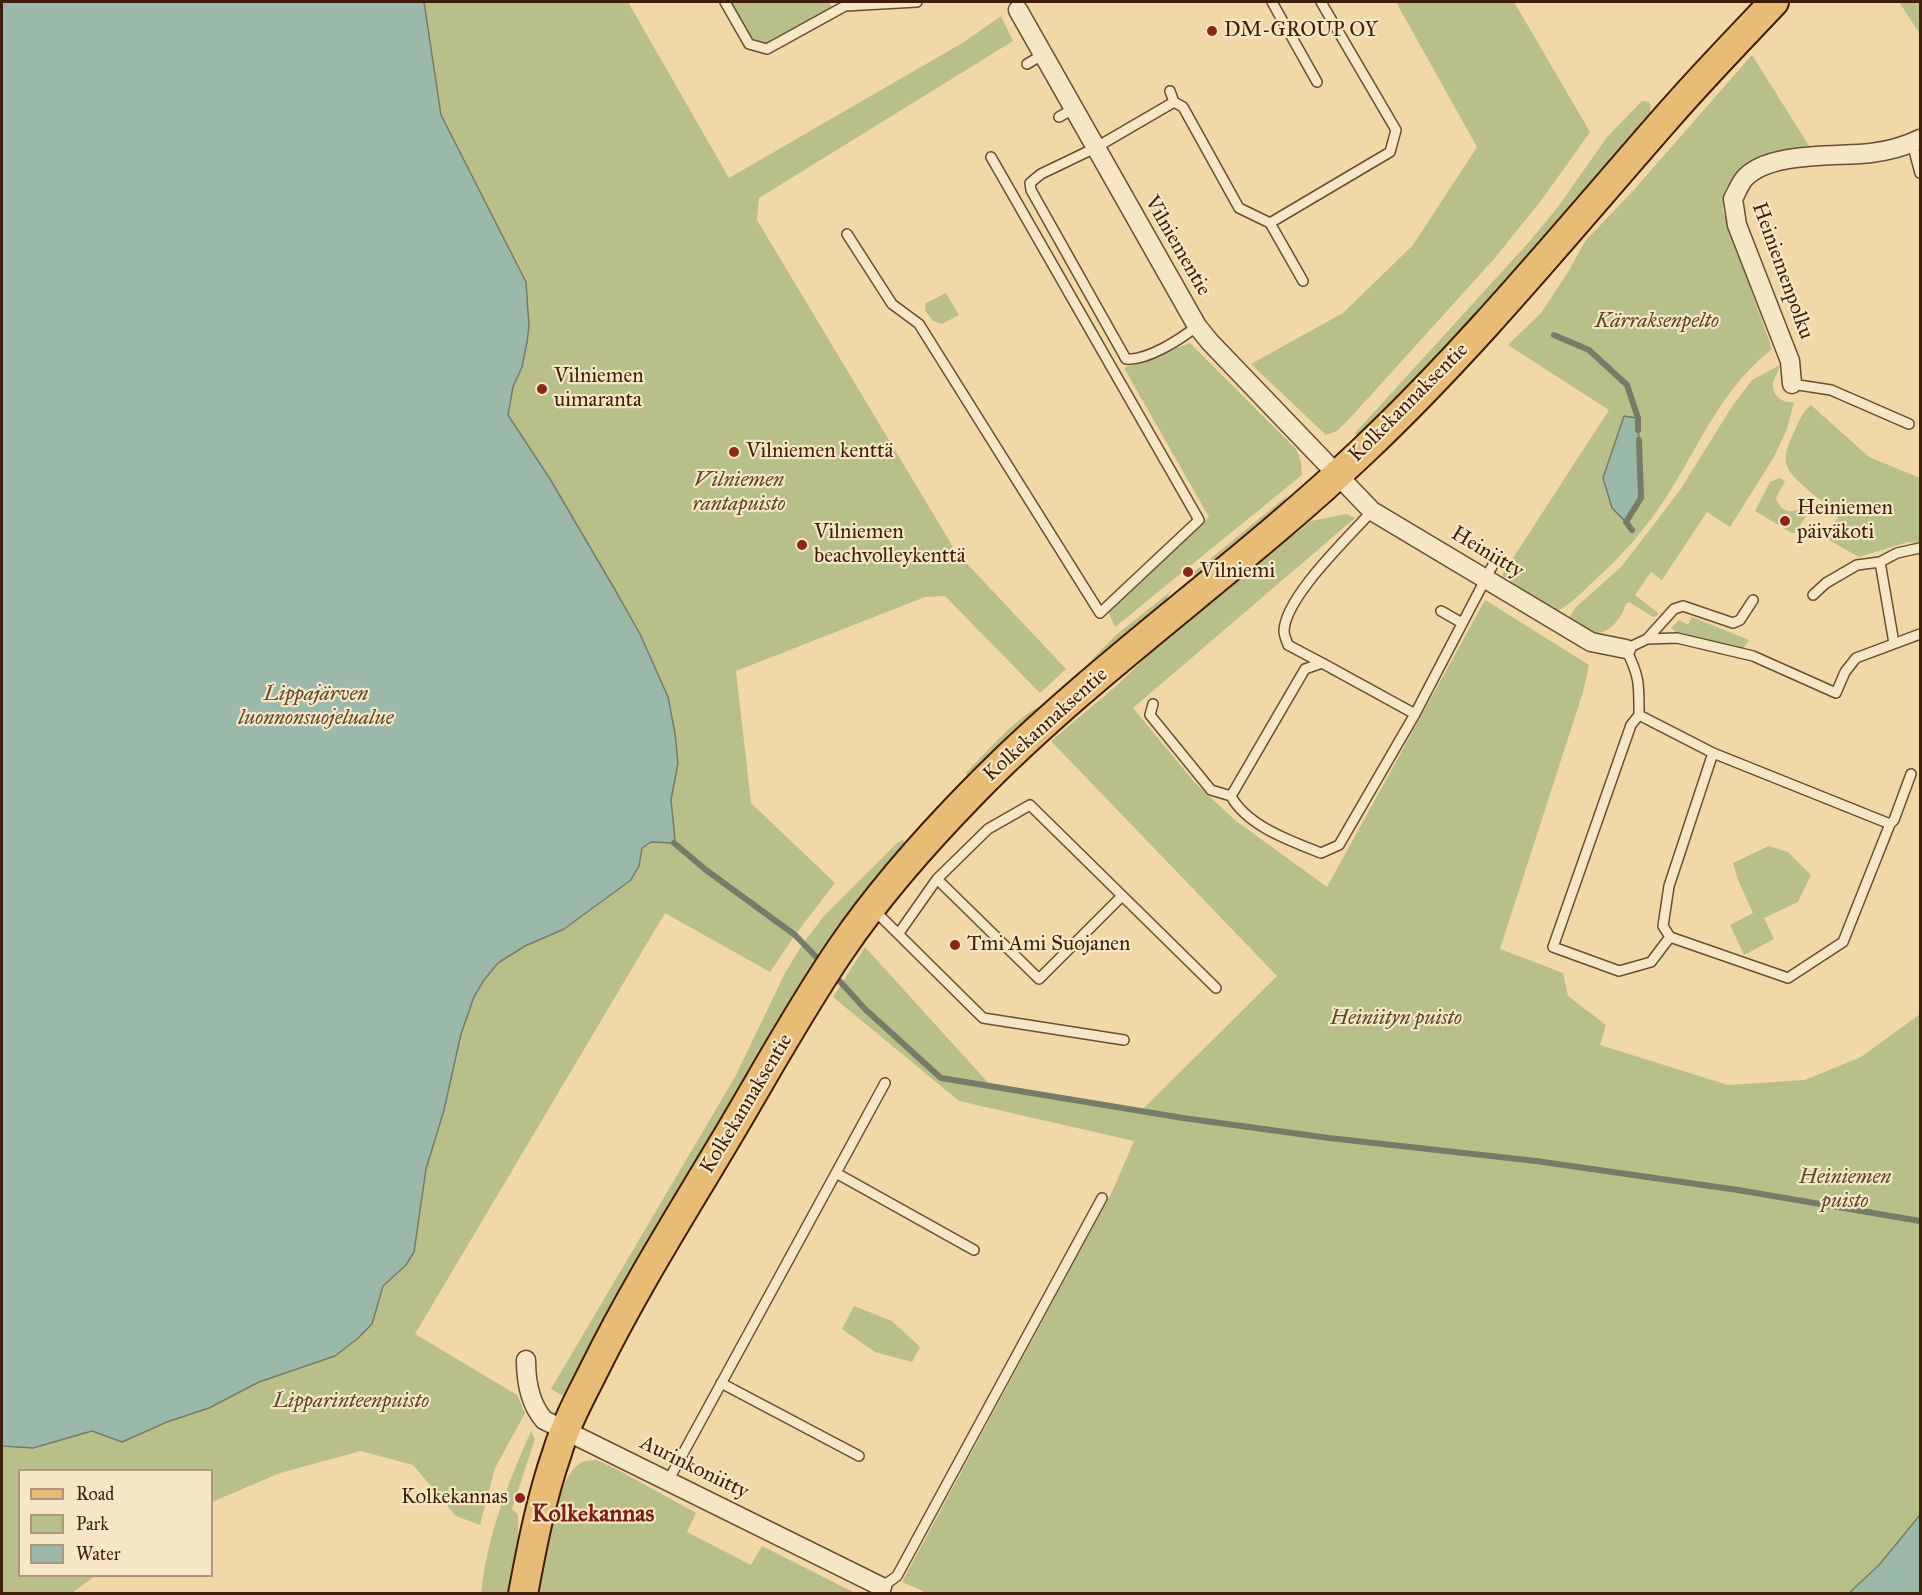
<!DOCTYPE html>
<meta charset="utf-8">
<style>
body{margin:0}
#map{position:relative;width:1922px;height:1595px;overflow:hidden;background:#f0d8a7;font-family:"IM FELL Great Primer",serif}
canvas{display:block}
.frame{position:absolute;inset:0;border:3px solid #3f1f0c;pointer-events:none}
.legend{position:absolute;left:18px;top:1469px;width:195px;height:108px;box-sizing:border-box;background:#f5e6c6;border:2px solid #ac967c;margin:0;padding:8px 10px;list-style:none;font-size:18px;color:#3f1f0c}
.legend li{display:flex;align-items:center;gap:12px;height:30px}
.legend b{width:30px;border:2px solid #ac967c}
</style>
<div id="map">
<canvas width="1922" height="1595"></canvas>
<div class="frame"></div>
<ul class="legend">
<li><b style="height:8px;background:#e8bc74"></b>Road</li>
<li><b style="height:16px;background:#b9bf88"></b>Park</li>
<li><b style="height:16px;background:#9ab9a9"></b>Water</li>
</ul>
</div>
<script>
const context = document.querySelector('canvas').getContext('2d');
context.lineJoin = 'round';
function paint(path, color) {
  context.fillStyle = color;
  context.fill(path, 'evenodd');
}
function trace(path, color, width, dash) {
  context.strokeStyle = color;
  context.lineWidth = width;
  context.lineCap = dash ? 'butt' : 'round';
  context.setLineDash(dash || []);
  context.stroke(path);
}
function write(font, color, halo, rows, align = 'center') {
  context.font = font + ' "IM FELL Great Primer",serif';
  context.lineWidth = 4.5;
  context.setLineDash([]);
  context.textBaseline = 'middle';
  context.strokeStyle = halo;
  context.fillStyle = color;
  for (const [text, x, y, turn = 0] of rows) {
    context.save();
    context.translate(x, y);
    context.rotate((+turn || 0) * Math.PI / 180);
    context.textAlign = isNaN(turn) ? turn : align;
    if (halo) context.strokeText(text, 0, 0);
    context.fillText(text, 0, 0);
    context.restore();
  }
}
paint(new Path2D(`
 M2,2H628L729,178L964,42L1001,16L1013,41L759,198L757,220L956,552L1066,669L1040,693L945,596L925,597L736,671L751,803L835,883L795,935L770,972L665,913L415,1334L517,1395L525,1413L495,1468L480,1525L456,1516L413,1465L361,1451L280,1473L212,1502V1470H20V1576H95L72,1593L2,1594ZM528,306L527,342L522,367L513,386L508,415L453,358Z
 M727,2H829L833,9L771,44L751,42Z
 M1396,2H1514L1590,132L1543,198L1494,259L1351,417L1337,431L1326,435L1251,364L1343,313L1413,245L1477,147Z
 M1899,2H1920V34Z
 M1752,55L1811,149L1764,156L1749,161L1727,186L1723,196V211L1730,231L1772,349C1721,389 1701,443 1667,496C1647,527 1623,555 1596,579C1583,591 1570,606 1553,613L1502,575L1609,410L1508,345L1541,313L1568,272L1586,240L1632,192Z
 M1642,101L1649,102L1651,107L1649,117L1508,283L1359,437L1355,433L1529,242L1558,207L1607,137Z
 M946,293L959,315L942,324L933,321L925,310L926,303Z
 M1190,343L1296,449L1301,461L1302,475L1115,627L1108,611L1209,517L1124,368Z
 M1780,365C1779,371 1774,378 1773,384C1772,396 1784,404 1794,402L1787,429L1774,457L1730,527L1707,512L1662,580L1651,572L1635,595L1658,613L1657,616L1653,617L1629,602L1626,604C1622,618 1607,638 1590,632C1582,630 1575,623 1568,619L1576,607L1621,567L1652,527L1680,490L1733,405L1752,380Z
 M1811,405L1869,457L1920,478V543L1908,542L1859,557L1827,539L1839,514C1827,504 1788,478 1786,463C1784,452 1790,442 1794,432C1799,421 1802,412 1811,405Z
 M1780,478L1785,481L1776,498C1781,515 1797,515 1807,501L1811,505L1810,510L1795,533H1792L1755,511L1770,482Z
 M1288,495L1280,508L1197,578L1188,577Z
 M1346,514L1355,518L1133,708L1196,784L1236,821L1327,887L1485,600L1589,665L1583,692L1500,949L1563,973L1568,996L1606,1025L1600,1045L1728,1085L1805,1080L1861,1057L1920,1014V1515L1879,1565L1849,1593H923V1591L902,1582L1112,1192L1134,1141L959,1101L833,997L865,947L992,1087L1142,1110L1277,976L1051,741L1115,687L1175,630L1311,521Z
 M1171,591L1164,603L1088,663L1116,635Z
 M1692,617L1749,640L1743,649L1679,634L1671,628L1679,620L1688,625Z
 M1041,706L1031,720L968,777L966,773C985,754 1018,715 1041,706Z
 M903,840L905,842L904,849L609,1313L563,1396L551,1389L735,1077L785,973L804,942L824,916L897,843Z
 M1769,846L1788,852L1811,875L1798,902L1764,918L1774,939L1744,955L1730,925L1753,913L1738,880L1733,863Z
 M854,1306L892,1321L920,1347L912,1362L875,1352L842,1329Z
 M531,1431L535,1439L512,1509L518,1514V1536L509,1593L481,1594C487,1536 508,1483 531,1431Z
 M597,1460L620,1471L696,1513L687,1532L751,1565L762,1546L855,1593L538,1594C542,1563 554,1483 579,1464C583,1460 591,1461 597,1460Z`), '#b9bf88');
const water = new Path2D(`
 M2,2H424L441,115L526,282L529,326L527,342L522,367L513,387L508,415L550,479L614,588L640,634L668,697L675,733L678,763L671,800L675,840L674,843L651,842L642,848L639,866L631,880L564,929L525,946L498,963L484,980L474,997L461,1034L444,1110L426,1169L414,1252L406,1265L383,1286L372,1324L357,1339L335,1356L259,1382L209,1408L167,1422L122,1442L92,1431L33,1448L2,1446Z
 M1624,416L1638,418L1641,498L1626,522L1612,508L1603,478Z
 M1920,1515V1593H1849L1879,1565Z`);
paint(water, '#9ab9a9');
trace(water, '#767b6a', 1.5);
trace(new Path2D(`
 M1554,335L1589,350L1627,385L1638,418V430
 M1632,530L1626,522L1641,498L1639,440
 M674,843L706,870L795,935L822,963
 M834,975L866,1010L941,1078L1183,1118L1329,1138L1536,1161L1738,1190L1920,1221`), '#767b6a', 6);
const service = new Path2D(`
 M725,2L749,44L767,49L845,6L917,2
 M1272,2L1317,82
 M1027,64L1042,55
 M1170,91L1174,102L1183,107L1239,208L1270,223L1390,152L1396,130L1321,2
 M1174,102L1095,148L1041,174L1030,183L1031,190L1126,359C1147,361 1181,339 1197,326
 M1059,117L1073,109
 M1912,143L1920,173
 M1270,223L1303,281
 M847,234L892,304L919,324L1100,613L1199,520L991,157
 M1792,384L1831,390L1909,424
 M1880,562L1897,553L1920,548
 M1813,595L1826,583L1857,565L1880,562L1894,643
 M1441,611L1462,623
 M1647,639L1674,609L1683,606L1733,623L1740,620L1753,600
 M1322,663L1288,645C1287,641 1284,636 1284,631C1285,597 1349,537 1372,511
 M1153,704L1150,715L1211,790L1231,796
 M1415,714L1322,663L1305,669L1231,796C1247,826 1291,841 1321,853L1339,845L1415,714L1497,557
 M1639,715L1713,753L1890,824L1843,942L1788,978L1670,937L1663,926L1669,886L1713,753
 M1890,824L1894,820L1911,774
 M937,879L1039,979L1122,896
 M873,909L983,1018L1124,1040
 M899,933L937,879L988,829L1030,805L1216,988
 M1670,937L1651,962L1619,971L1553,947L1631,725L1639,715C1639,684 1640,678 1626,649L1647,639L1677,638L1753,656L1836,693L1845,672L1856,658L1920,634
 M836,1173L974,1250
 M721,1383L859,1456
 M668,1481L885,1083
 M882,1587L897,1576L1102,1198`);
const minor = new Path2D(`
 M1018,10L1197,326L1210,342L1372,511L1591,642L1626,649
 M1792,384L1790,361L1737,225L1733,199C1736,193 1740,184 1744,179C1768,151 1837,157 1871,153C1887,151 1906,146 1920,139
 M526,1360C526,1381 530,1404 544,1420L882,1587`);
const primary = new Path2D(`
 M523,1594C532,1546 541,1499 557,1453C566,1423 581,1396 595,1368C633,1291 679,1218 723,1144C762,1079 798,1012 841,949C879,893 926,840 974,791C1094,668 1238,570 1363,451C1473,347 1569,229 1669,115C1703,76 1739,39 1774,2`);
trace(service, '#6b4d33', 12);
trace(minor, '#6b4d33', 21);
trace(primary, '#3f1f0c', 32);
trace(service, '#f5e6c6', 9);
trace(minor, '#f5e6c6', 18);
trace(primary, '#e8bc74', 28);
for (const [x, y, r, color] of [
 [1212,31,6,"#8f2418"],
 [542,389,6,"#8f2418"],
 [734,452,6,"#8f2418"],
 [1785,521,6,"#8f2418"],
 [802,545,6,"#8f2418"],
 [1188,572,6,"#8f2418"],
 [955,945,6,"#8f2418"],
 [520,1498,6,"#8f2418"]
]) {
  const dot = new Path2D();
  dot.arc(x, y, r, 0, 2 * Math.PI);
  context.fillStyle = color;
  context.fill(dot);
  trace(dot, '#f5e6c6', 2);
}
write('21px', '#3f1f0c', '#f5e6c6', [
 ["DM-GROUP OY",1224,31],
 ["Vilniemen",554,377],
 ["uimaranta",554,401],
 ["Vilniemen kenttä",746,452],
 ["Heiniemen",1797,509],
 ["päiväkoti",1797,533],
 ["Vilniemen",814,533],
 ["beachvolleykenttä",814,557],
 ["Vilniemi",1200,572],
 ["Tmi Ami Suojanen",967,945],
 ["Kolkekannas",508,1498,"right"]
], 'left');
write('21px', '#3f1f0c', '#f5e6c6', [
 ["Vilniementie",1177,246,60],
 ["Heiniemenpolku",1782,271,70],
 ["Kolkekannaksentie",1409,403,-45],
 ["Heiniitty",1487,553,31],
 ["Kolkekannaksentie",1046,725,-42],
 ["Kolkekannaksentie",747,1104,-59],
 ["Aurinkoniitty",694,1468,26]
]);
write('italic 21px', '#5e472b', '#f5e6c6', [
 ["Kärraksenpelto",1657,322],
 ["Vilniemen",739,481],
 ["rantapuisto",739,505],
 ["Lippajärven",316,695],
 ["luonnonsuojelualue",316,719],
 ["Heiniityn puisto",1396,1019],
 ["Heiniemen",1845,1178],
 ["puisto",1845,1202],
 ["Lipparinteenpuisto",351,1402]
]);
write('bold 24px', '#7a1f14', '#f5e6c6', [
 ["Kolkekannas",593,1515]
]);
</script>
